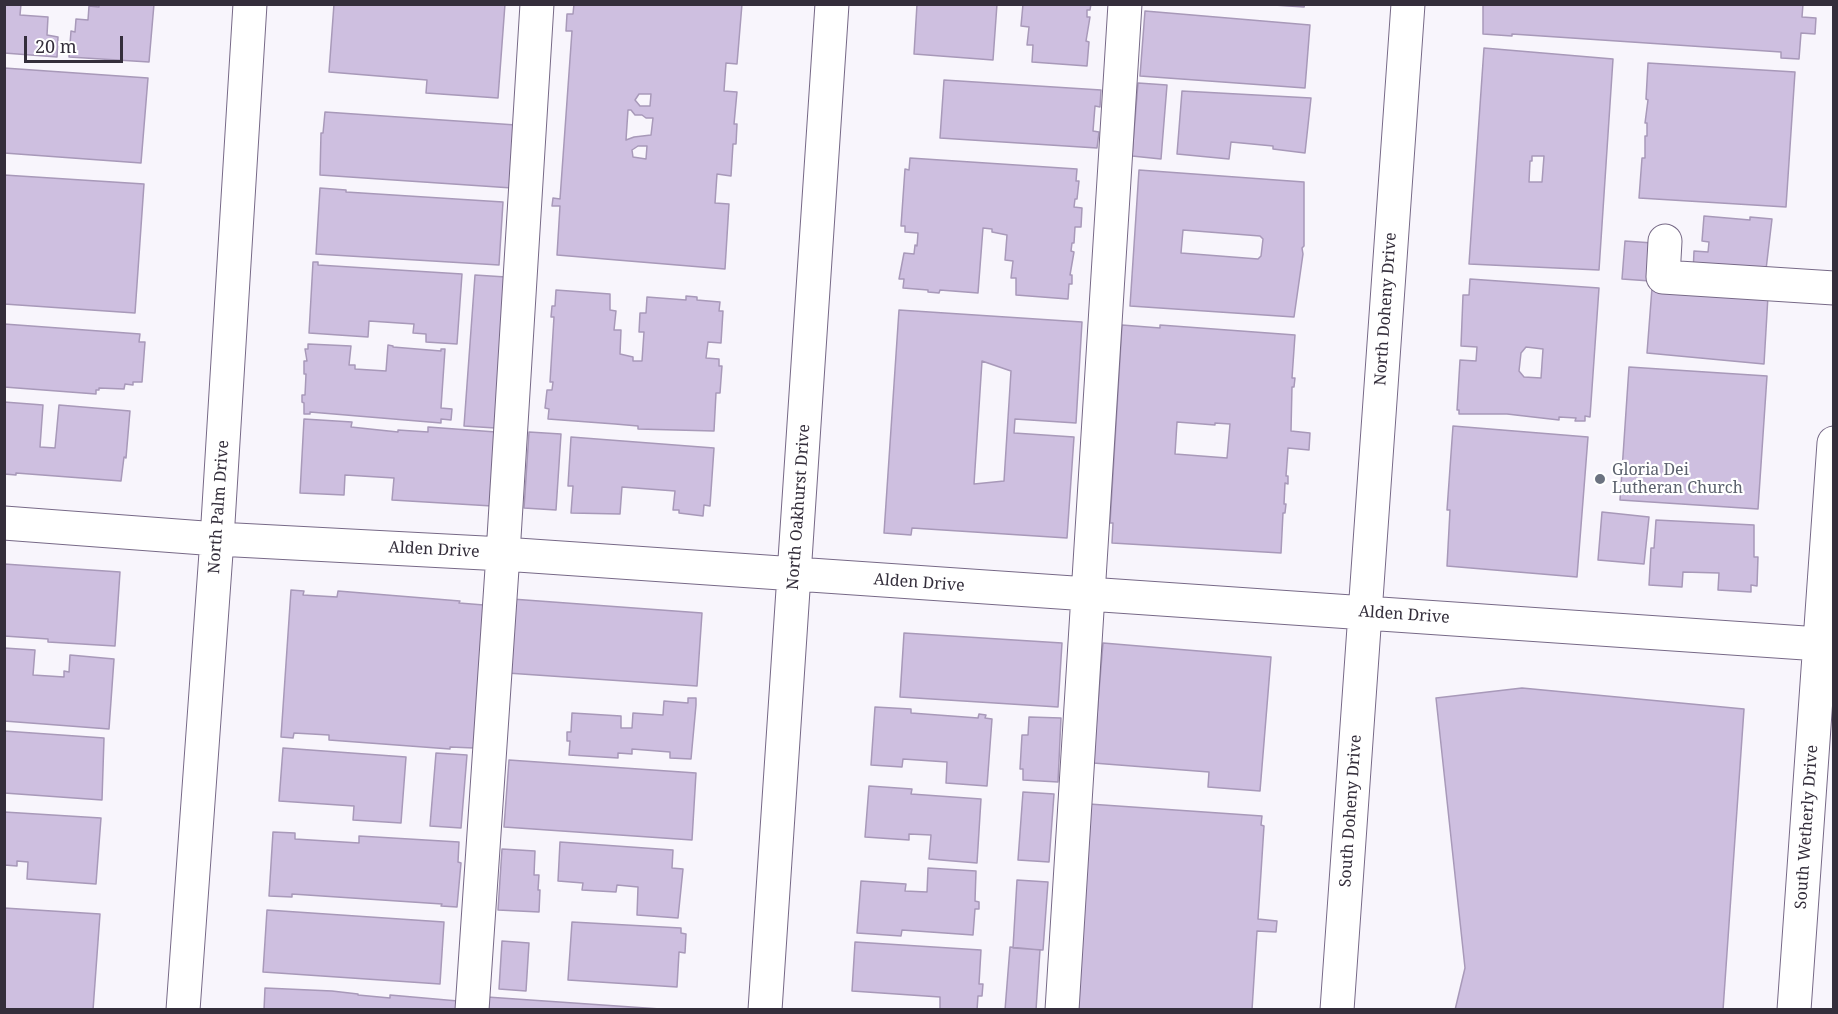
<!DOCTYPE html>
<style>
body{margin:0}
#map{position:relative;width:1838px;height:1014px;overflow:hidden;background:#f8f5fc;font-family:"Noto Serif",serif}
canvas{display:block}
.frame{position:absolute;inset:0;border:6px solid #342e3b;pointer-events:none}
.scale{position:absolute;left:24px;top:36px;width:99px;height:27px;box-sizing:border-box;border:3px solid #342e3b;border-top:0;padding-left:8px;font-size:18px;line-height:21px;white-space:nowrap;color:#342e3b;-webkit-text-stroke:4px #fff;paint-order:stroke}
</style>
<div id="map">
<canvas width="1838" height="1014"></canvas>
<div class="frame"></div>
<div class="scale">20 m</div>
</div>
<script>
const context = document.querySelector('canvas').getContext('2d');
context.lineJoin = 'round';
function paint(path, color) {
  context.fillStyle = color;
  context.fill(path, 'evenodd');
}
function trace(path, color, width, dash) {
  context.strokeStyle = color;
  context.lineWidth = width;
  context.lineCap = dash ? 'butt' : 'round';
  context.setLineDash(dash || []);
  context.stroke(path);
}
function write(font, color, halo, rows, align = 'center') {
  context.font = font + ' "Noto Serif",serif';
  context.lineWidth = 4.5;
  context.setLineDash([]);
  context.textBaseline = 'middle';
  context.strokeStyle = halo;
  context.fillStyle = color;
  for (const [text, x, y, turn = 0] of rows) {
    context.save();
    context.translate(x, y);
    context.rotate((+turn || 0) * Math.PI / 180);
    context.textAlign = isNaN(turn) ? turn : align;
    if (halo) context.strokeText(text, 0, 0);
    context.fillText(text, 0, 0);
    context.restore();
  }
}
const building = new Path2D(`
 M4,4H21L20,15L48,17L47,35L58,37L57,57L4,53Z
 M99,4H154L149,62L69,57L71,31L75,32L76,19L88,20L89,6L99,7Z
 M334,4H505L498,98L426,93L427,80L329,72Z
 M574,4H742L737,64L726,63L724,91L737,92L734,124H737L736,144H733L731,176L717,174L715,203L729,204L725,269L557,255L560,206H552L553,198L560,199L572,31H566L567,14H573ZM639,94H651L650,106H640L635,100ZM628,110H631L635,115H642L646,118H653L651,135L634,137L626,140ZM638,146H647L646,159L633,157L632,150Z
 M917,4H997L993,60L914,54Z
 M1023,4H1091L1090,10H1087V17H1090L1086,41L1089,42L1087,66L1032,62L1033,45H1027L1029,27L1021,26Z
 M1259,4H1305L1304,7Z
 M1483,4H1803L1802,17L1816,18L1815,34L1801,33L1799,59L1781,58V52L1512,34V36L1483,34Z
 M1145,11L1310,25L1305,88L1140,76Z
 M1484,48L1613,59L1599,270L1469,264ZM1532,156H1544L1542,182H1529L1530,161H1532Z
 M1648,63L1795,72L1786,207L1639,198L1642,158H1645V136H1647V123H1645L1648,100L1646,99Z
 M4,68L148,78L141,163L4,153Z
 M944,80L1101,90L1100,107L1095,106L1093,131L1099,132L1097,148L940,138Z
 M1138,83L1167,85L1161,159L1132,156Z
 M1182,91L1311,98L1305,153L1273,149V146L1231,142L1229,159L1177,154Z
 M325,112L516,125L512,188L320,175L321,133H323Z
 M910,158L1077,169L1076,181H1079L1077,199H1075L1074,207L1082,208L1081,227H1075L1074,243H1072L1071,251L1074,252L1070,275H1072V284H1069L1068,299L1016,295V278H1011L1013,261L1005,260L1007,235L992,232V229L983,228L978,293L940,290L939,293L928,292V290L903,288L904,279H899L904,253L914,254L915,245L917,246L918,233L905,232V226H901L905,169L909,170Z
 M1139,170L1304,182V246L1302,248L1303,254L1294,317L1130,306ZM1183,230L1260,236L1263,239L1261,256L1258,259L1181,253Z
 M4,175L144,184L135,313L4,304Z
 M320,188L346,190V192L503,202L499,265L316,254Z
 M1704,216L1750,220V217L1772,219L1765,278L1693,274L1694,251L1708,252L1709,242L1702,241Z
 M1625,241L1653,243L1650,281L1622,279Z
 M313,262H318V265L462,274L457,344L426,342V334L413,333L414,324L369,321L368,337L309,333Z
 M475,275L506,277L495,428L464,426Z
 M1470,279L1599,288L1590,417L1585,416V421H1575L1576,418L1559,417V420L1507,414H1459V410H1457L1460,360L1476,361L1477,347L1461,346L1463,295H1469ZM1526,347L1543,349L1541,378L1524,377L1519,371L1521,353Z
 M1652,288L1768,296L1764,364L1647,353Z
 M556,290L610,294V310L616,311L614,330H621L620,354L633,357V361H642L644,332H639L640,313H646L647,297L686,300V296L697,297V300L720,302L719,311H723L721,343L708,342L706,358L719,359V366H722L720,393H716L714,431L638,429V426L615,424L548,419L549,409L545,408L547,390H552L553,382H550L554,317H551L552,306H555Z
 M899,310L1082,322L1076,423L1015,419L1014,433L1074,437L1067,538L912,528L911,535L884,533ZM982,361L1011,371L1004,481L974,484Z
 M4,324L140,334L139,342H145L142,382H133V385L125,384L124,389L99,388V390H96V394L4,387Z
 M1122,325L1160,328V325L1295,335L1292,378H1295L1294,387H1292L1291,431L1310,433L1309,450L1288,448L1286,476H1288V484L1285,483L1284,504H1286L1285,513H1283L1281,553L1112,543L1113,523H1110ZM1177,422L1215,425V423L1230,424L1227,458L1175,454Z
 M308,344L351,346L349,365H355V369L386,371L388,345L393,346V347L441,351V349H445L441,408L452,409L451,420L441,419V423L310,412V414H304V403L302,402V395H305L306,374H304V361H307L305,349H308Z
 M1629,367L1767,376L1758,509L1620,500Z
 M4,402L43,405L40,447L55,448L59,405L130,411L126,458L124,457L121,481L16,473V475L4,474Z
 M304,419L352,422L351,427L398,432V430L428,432V427L496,432L492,506L392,500L394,478L345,475L344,495L300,493Z
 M1453,426L1588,437L1577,577L1447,566L1450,510H1447Z
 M529,432L561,434L556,510L524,508Z
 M571,437L714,448L710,506L704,505L703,516L679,513V510H673L675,491L622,487L620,514L571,513L573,486H568Z
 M1602,512L1649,517L1644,564L1598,560Z
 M1656,520L1754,525V557H1758L1757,586L1751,585V592L1718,590L1719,573L1683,572L1682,587L1649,585L1651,548H1654Z
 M4,564L120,572L115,646L48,642V639L4,636Z
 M291,590L304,591L303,595L337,597L338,591L460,601L459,603L484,605L474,748L450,747V749L329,740V735L294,733L293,738L281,737Z
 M512,599L702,613L697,686L507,673Z
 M904,633L1062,643L1058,707L900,697Z
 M1103,643L1271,657L1260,791L1208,787L1209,772L1093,763Z
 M4,648L35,650L33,675L64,677V671L69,672L70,655L114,659L109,729L4,721Z
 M1522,688L1744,709L1723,1010H1455L1465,968L1436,698Z
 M688,698H696V705L691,759L670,758V752L632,749V754L618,753V758L569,755L570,741H567V732H571L572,713L621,716V728H632L633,713L663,715L664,701L688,703Z
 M875,707L911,709V713L978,718L979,714L986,715L985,718L992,719L987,786L946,783L947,762L903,759L902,767L871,765Z
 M1029,717L1061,718L1058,782L1023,780V769H1020L1022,735H1028Z
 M4,731L104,738L102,800L4,793Z
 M283,748L406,757L401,823L353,820L354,806L279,801Z
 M436,753L467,755L461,828L430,826Z
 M509,760L696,773L692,840L504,827Z
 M869,786L912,789L911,794L981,799L977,863L929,859L931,835L909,834V840L865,837Z
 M1023,792L1054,794L1049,862L1018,860Z
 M1089,804L1262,816L1261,825L1264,826L1258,919L1277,921L1276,932L1257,931L1252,1010H1075Z
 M4,812L101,818L96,884L27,879L28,862L17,861V866L4,865Z
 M273,832L295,833V839L359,843V836L459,842L458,862L461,863L457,907L441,906L442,904L292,894V897L269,896Z
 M560,842L673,850L672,868L683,869L678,918L637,915L638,887L617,885L616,892L582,890L583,883L558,881Z
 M502,849L535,851L534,875H539L538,890H540L539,912L498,910Z
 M928,868L976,871L975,901L979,902V909H975L973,935L902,930L901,936L857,933L861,881L906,884L905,891L927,892Z
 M1017,880L1048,882L1043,950L1013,948Z
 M4,908L100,914L93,1010H4Z
 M267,910L444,922L440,984L263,972Z
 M572,922L681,928V933L686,934L685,953L679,952L677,987L568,980Z
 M502,941L529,943L526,991L499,989Z
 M855,942L981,950L979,984H983L982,996H978L977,1010H940V997L852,991Z
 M1010,947L1040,950L1036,1010H1005Z
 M265,988L332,991L358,994V995L390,998V995L458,1001L457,1010H264Z
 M487,997L675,1010H486Z`);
paint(building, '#cebfe0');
trace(building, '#a899b9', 1.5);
const minor = new Path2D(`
 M1665,241L1663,277L1834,288
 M4,523L217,539L503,554L1834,645
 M183,1010L217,539L250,4
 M472,1010L503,554L537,4
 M765,1010L832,4
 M1062,1010L1125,4
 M1337,1010L1408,4
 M1794,1010L1834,443`);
trace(minor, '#776987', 35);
trace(minor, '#fff', 33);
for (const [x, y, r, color] of [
 [1600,479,6,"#6b7280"]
]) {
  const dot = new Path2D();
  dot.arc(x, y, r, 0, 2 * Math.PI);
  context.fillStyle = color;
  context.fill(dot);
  trace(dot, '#fff', 2);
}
write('16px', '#342e3b', '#fff', [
 ["North Doheny Drive",1386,309,-86],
 ["North Palm Drive",219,507,-86],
 ["North Oakhurst Drive",799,507,-86],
 ["Alden Drive",434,550,3],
 ["Alden Drive",919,583,4],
 ["Alden Drive",1404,615,4],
 ["South Doheny Drive",1351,811,-86],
 ["South Wetherly Drive",1807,827,-86]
]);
write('16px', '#5b616d', '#fff', [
 ["Gloria Dei",1612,470],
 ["Lutheran Church",1612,488]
], 'left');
</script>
